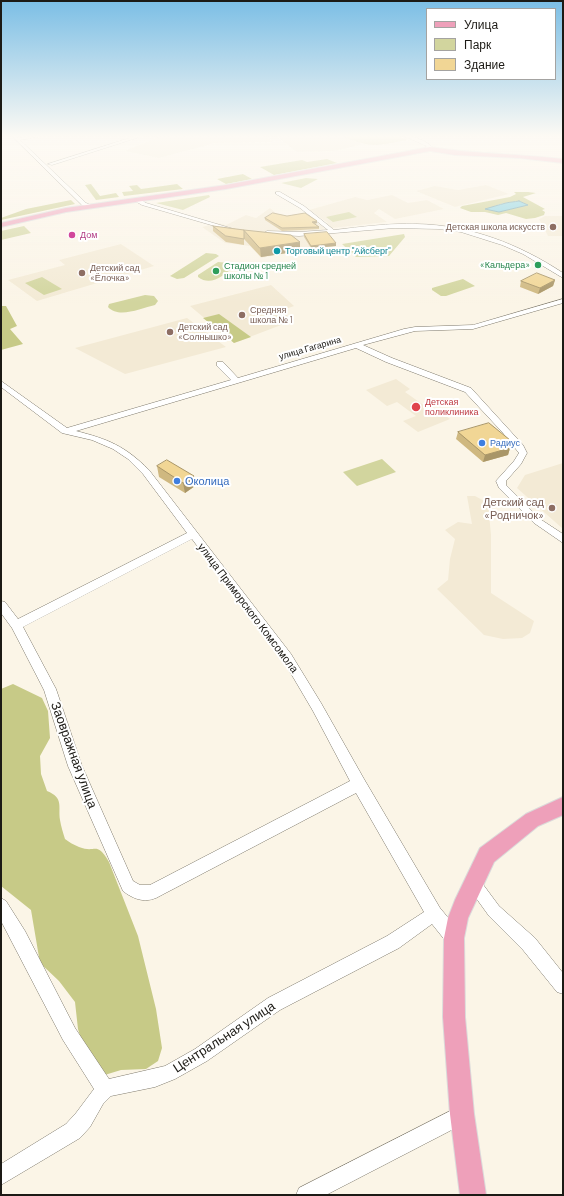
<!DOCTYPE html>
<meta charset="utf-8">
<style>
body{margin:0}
#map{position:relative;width:564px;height:1196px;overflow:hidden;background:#fbf5e7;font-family:Barlow,sans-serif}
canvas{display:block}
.frame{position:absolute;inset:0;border:2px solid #1c1a15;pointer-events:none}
.legend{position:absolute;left:426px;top:8px;width:130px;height:72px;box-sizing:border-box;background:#fff;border:1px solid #a4a3a1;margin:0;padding:5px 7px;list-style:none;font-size:12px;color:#1c1a15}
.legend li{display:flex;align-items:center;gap:8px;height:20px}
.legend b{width:20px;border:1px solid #a4a3a1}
</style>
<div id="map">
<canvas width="564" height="1196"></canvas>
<div class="frame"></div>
<ul class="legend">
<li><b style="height:5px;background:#eea0ba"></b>Улица</li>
<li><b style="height:11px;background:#d2d59e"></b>Парк</li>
<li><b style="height:11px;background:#f1d695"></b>Здание</li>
</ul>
</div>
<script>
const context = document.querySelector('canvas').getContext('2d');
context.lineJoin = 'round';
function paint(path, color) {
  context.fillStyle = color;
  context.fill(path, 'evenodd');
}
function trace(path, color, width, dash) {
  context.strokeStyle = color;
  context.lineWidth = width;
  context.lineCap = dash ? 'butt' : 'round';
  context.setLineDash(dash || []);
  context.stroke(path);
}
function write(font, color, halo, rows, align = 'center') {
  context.font = font + ' Barlow,sans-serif';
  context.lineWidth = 4;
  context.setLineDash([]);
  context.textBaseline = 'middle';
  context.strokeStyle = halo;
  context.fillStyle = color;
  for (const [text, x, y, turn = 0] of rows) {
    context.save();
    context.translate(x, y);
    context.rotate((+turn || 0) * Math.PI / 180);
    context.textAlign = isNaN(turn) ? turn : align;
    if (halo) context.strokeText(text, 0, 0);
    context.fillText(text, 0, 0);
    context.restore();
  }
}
paint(new Path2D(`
 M178,135H264L273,142L215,143L159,158L125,151L158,137Z
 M275,135H351L345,137L363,144L334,151L297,152Z
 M486,185L509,194L455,207L416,191L435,186L458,190Z
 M392,195L408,203L427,200L444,209L395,219L379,209L374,213L387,222L323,229L336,246L309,249L261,258L250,246L225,243L202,227L217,223L226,225L246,215L256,218L270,208L277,214L295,217L307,215L319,224L328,223L309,210L355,197L367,200Z
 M545,216H563V236H548L539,219Z
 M121,244L154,266L37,301L8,280L65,265L59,260Z
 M271,285L294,306L280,311L294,320L234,343L190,306Z
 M187,318L226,347L125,374L75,348Z
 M396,379L410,389L405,392L432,411L436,409L450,419L418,432L403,421L416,416L397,402L387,406L366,390Z
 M563,463V529L517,488L525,475Z
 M467,496H475L488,503L491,535V593L534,621L530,633L522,638L503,639L484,635L437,589L448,580L450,559L455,539L445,530L458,522L472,524Z`), '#f3ead5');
paint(new Path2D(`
 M351,135H395L408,140C378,145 373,149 344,137Z
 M306,178L318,179L301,188L281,183Z
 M209,195L210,197L183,210L156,203Z
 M349,212L357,217L333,222L326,217Z
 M24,226L31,233L1,240V231Z
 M404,234L405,237L389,256L356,257L342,244Z
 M206,253L216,254L219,256L184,278L177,279L170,276Z
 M218,262L230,263L234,267C224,275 211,287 198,277V275Z
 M42,277L62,289L44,295L25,283Z
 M463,279L475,286L446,296H441L432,290V288Z
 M145,295L154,296L158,301L155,305C141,308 119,319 108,307L109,304Z
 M382,459L396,472L357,486L343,472Z`), '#d2d59e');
paint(new Path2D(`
 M327,159L337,163L274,175L260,167L302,160L307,162Z
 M243,174L252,179L226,184L217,179Z
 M91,184L100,196L116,193L119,197L96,200L85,185Z
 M177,184L183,189L124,196L122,192L133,191L129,186L137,185L141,189Z
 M514,192H528L536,193L523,197L545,209L542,210L545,212L544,215L535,218L526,219L506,213L498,215L485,212H471L460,208L462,206L510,197L516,194ZM519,201L528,205L499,212L485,209L493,208C499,202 511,203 519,201Z
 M71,200L75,204L1,220V218L26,209Z
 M1,306H6L17,326L10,329L23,344L1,350Z
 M219,314L251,337L234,343L203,318Z
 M13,684L42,698L48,711L50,738L40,756L41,774L47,791C64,798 58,806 60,820C61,826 63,833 65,839C69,842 74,845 79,847C96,854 96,840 109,862L138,936L156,1009L162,1048L158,1061L146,1069L121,1070L98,1077L87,1060L78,1029L75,1002L59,981L40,963L31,910L1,886V689Z`), '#c7ca87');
const water = new Path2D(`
 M519,201L528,205L499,212L485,209C492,207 498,205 506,203C510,202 514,202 519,201Z`);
paint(water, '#77cce0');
trace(water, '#5c97a3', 1);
const minor = new Path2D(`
 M11,135H16L18,138L47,135L20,140L86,203L93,206V208L82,205Z
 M139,135H146L52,165L48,164Z
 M402,135C411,135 426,140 432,147L431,150H427L426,146Z
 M276,192H280L304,206L334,230C361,227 389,223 417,224C470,225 519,244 563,273V278L523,254L502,245L461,232L439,229L394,228L299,236L265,234L264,233L267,231L299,232L328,230L300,208L276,194Z
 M137,198L146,203L237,230L232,231L142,205L135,201V199Z
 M563,299V303L473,329L415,331L363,345L392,358L471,388L523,445L527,453L521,464L506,481V485L540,519L563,534V543L534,523L499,488L496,481L514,461L519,453L503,433L465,392L386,362L356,348L76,431C108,439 125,446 149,470L291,654L321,703L364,779L440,908L460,932L462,938L460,944L454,946L448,944L432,924L399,948L280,1010L207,1061L175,1079L155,1087L111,1096L103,1104L90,1127L80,1138L1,1185V1164L66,1124L76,1113L94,1089L63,1040L1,921V898L6,901L25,931L75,1028L109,1079L165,1066L195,1049L268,998L387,936L424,912L356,793L156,898C144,903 133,899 123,891L68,766L44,690L12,628L1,613V601L5,602L18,619L187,533L143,474L128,459L113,449L92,440L62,433L1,387V381L67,428L231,380L217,366V362H223L238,378L404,329L415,327L473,325ZM192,539L283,660L313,711L350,781L150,885H140L133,881L82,766L56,689L23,627Z
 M474,876L479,879L499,906L535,938L563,973V994L557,992L523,950L489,916L466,884L469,879Z
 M462,1105L469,1107L471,1114L469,1121L326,1195H296L299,1188Z`);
const major = new Path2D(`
 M430,147C474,154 519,154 563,159V163L519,158L455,155L430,151L226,189L66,212L1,227V223L66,208L226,185Z
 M563,797V815L538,826L494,862L468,918L464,938L465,1017L474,1114L486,1195H460L450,1114L443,1017L444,938L448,918L455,900L480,848L526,814Z`);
trace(minor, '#7f7a6d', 1);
trace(major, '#dbdada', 2);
paint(minor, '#fff');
paint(major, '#eea0ba');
paint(new Path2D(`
 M287,216L317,221V223L315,224L319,227V229L282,231L265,220V218Z
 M213,226L244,230L300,251L261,257L244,239V237V245L226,242L213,231Z
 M304,234L336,243V246L311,248L304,237Z
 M555,280L553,286L538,294L520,287L521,281Z
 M458,432L510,448L508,455L483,462L456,439Z
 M157,466L194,476L195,486L185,493L159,477Z`), '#cfb880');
paint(new Path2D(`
 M317,221V223L311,224L312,222Z
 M300,242V251L261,257L260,248Z
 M336,243V246L311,248V246Z
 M555,280L553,286L538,294L540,288Z
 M510,448L508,455L483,462L485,455Z
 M194,476L195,486L185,493L183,483Z`), '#a99668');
const building = new Path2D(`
 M273,213L287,216L305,213L317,221L312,222L319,227L282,228L265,218Z
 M213,226L244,230V239L226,236Z
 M244,230L291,235L300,242L260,248Z
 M327,232L336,243L311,246L304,234Z
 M537,273L555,280L540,288L521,281Z
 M489,423L510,440V448L485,455L458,432Z
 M167,460L194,476L183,483L157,466Z`);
paint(building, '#f1d695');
trace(building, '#a99668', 1);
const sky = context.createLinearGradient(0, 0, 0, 303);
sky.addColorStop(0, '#7bbee5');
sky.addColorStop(0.45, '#fdfaf4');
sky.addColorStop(1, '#fdfaf400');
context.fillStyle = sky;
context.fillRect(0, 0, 564, 303);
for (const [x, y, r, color] of [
 [553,227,4,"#8d6e63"],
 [72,235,4,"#d1479c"],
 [277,251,4,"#0f9aa8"],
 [538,265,4,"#2e9e5b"],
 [216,271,4,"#2e9e5b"],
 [82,273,4,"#8d6e63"],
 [242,315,4,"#8d6e63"],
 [170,332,4,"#8d6e63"],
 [416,407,5,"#e0444e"],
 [482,443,4,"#3f7fe0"],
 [177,481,4,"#3f7fe0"],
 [552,508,4,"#8d6e63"]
]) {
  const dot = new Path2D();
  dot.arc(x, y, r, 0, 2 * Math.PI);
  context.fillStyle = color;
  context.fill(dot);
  trace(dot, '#fff', 1.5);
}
write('9px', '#785e54', '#fff', [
 ["Детская школа искусств",545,227,"right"],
 ["Детский сад",90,268],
 ["«Ёлочка»",90,278],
 ["Средняя",250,310],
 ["школа № 1",250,320],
 ["Детский сад",178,327],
 ["«Солнышко»",178,337]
], 'left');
write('9px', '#b23c85', '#fff', [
 ["Дом",80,235]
], 'left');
write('9px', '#0d838f', '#fff', [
 ["Торговый центр \"Айсберг\"",285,251]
], 'left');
write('9px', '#27864d', '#fff', [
 ["«Кальдера»",530,265],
 ["Стадион средней",224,266,"left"],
 ["школы № 1",224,276,"left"]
], 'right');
write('9px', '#1c1a15', '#fff', [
 ["улица Гагарина",310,348,-16]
]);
write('9px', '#be3a42', '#fff', [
 ["Детская",425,402],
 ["поликлиника",425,412]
], 'left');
write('9px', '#366cbe', '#fff', [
 ["Радиус",490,443]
], 'left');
write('11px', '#366cbe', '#fff', [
 ["Околица",185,481]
], 'left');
write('11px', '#785e54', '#fff', [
 ["Детский сад",544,502],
 ["«Родничок»",544,515]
], 'right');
write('11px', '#1c1a15', '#fff', [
 ["улица Приморского Комсомола",248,608,53]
]);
write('13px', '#1c1a15', '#fff', [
 ["Заовражная улица",74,755,70],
 ["Центральная улица",224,1037,-33]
]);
</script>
